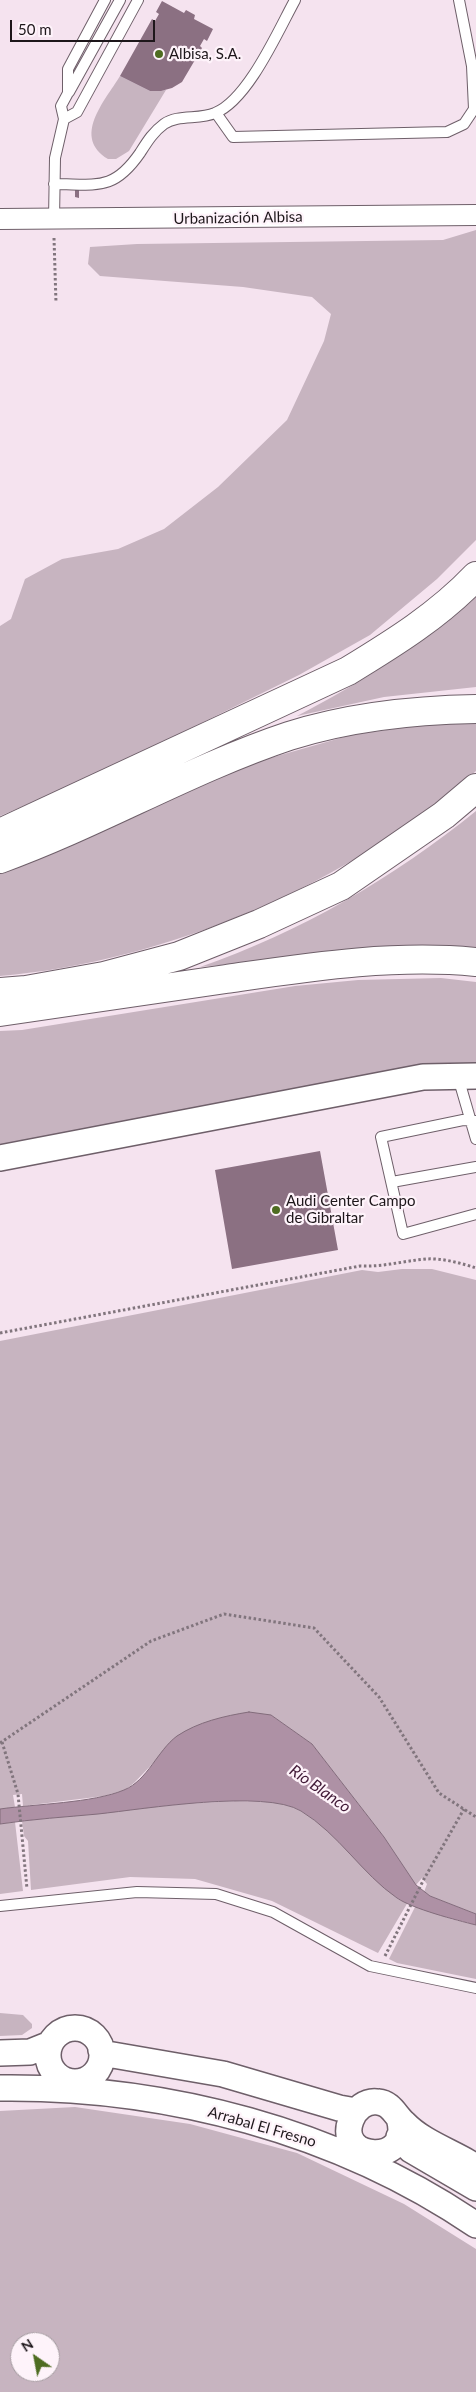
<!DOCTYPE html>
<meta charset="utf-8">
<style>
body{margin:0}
#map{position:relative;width:476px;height:2392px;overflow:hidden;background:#f5e3ef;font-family:Lato,sans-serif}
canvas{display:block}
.north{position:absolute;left:10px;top:2332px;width:50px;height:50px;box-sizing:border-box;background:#fef3fa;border:1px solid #a49ba0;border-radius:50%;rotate:327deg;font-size:14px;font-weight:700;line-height:20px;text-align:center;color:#1d161a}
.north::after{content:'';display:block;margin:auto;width:18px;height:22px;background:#4e6c21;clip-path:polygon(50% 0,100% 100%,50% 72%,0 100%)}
.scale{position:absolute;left:10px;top:20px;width:145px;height:22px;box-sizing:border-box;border:2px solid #1d161a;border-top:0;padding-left:6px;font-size:15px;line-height:18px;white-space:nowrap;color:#1d161a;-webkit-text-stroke:4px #fef3fa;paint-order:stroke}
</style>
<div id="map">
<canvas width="476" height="2392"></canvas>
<div class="north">N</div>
<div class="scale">50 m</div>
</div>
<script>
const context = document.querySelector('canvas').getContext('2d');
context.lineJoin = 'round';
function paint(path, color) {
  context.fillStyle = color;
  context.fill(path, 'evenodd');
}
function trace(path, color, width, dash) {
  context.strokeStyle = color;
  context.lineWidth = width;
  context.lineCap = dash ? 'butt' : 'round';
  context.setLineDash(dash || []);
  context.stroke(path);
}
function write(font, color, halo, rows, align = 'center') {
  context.font = font + ' Lato,sans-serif';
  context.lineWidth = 4.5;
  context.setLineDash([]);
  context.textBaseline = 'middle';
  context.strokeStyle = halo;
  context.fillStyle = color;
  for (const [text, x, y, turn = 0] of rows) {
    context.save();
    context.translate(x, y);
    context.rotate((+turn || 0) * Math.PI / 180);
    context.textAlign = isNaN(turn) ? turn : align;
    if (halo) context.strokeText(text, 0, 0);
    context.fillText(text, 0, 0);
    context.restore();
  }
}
paint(new Path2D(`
 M120,76L150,91L166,90L129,151L116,159H108C72,137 104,102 120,76Z
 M476,230V540L437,579L370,635L299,675L181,733L70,786L0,816V626L11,619L25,579L62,559L118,549L164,529L218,487L287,420L324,341L331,314L312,297L243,287L100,276L88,264L90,247L137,244L443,240Z
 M476,596V687L384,697L297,716C361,683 422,644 476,596Z
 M476,723V771C352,883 166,962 0,976V872L235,768L351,735L429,724Z
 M476,811V948C434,946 391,945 349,949C299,953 250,963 200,967C301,932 393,878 476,811Z
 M441,978L476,982V1070L0,1150V1031L22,1030L295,986L358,980Z
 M402,1269H432L476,1280V1914L430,1896L424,1892L427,1884L422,1878L416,1885L384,1837L312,1744L271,1715L160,1756L134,1783L125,1790L104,1796L23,1806L22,1794L13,1795L15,1807L0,1809V1341L362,1270L378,1272Z
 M235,1801C248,1802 263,1801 277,1803C322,1809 364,1869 398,1899L408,1902L378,1953L272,1901L195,1879L130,1877L31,1890L28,1841L24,1836L22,1821L184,1804Z
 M15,1822L23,1891L0,1894V1824Z
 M416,1905L451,1919L476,1925V1979L397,1963L389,1959Z
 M0,2013L23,2015L32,2024V2028L22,2035L0,2036Z
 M75,2107L190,2124L297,2153L404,2204L476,2249V2392H0V2111ZM20,2342H50V2372H20Z`), '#c7b4c0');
const water = new Path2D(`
 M249,1712L271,1715L312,1744L384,1837L416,1885L430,1896L476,1914V1925C456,1920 413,1909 397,1898C362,1874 339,1834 301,1811C265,1789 144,1809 98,1814C66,1817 33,1819 0,1824V1809C35,1804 93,1803 124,1790C148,1780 157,1751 177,1736C198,1722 224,1716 249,1712Z`);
paint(water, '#ae91a5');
trace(water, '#826c7b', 1);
paint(new Path2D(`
 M162,1L184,13L186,10L195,15L194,19L213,29L207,41L204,39L200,46L202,48L182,82L172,88L161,91H150L120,76L152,19L155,21L159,14L156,12Z
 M75,190H79V198L75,197Z
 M320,1151L338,1250L232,1269L215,1170Z`), '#8b7082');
const service = new Path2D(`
 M69,92L120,0
 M216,113L233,137L447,132L464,124L474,109L472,66L459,0
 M64,119L77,112L138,0
 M54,184C96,184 113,192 140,153C147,142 153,132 164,124C178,114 199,120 215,113C248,100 278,31 295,0
 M54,220L55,158L64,119L61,106L68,93V69L105,0
 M458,1077L476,1139
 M476,1121L463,1120L381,1137L403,1234L476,1214
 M392,1182L476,1167
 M0,1906L137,1892L216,1894L273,1912L370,1966L476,1988`);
const minor = new Path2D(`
 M0,219L476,215`);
const tertiary = new Path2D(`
 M0,1158L423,1077L476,1076
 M48 2055a27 27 0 1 1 54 0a27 27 0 1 1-54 0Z
 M101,2050L107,2054L223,2074L339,2108L356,2111
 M0,2053L30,2052L50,2044
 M0,2088C166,2086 338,2131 476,2225
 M399,2118C414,2166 335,2162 351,2120C355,2109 366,2100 378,2102C391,2103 395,2115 404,2123C423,2143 453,2152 476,2167
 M399,2137L411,2150L476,2188`);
const motorway = new Path2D(`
 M0,833L348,671C394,643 439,615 476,576
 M0,859C99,823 190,769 289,736C349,717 413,710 476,709
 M0,992L26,990L104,976L179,956L259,924L341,886L444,815L476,788
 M0,1012C75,1001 151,990 226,979C310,967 392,954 476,962`);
trace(service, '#6e5f69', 12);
trace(minor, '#6e5f69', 22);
trace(tertiary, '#6e5f69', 28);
trace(motorway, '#6e5f69', 30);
trace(new Path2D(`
 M54,238L56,303
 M0,1333L360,1266C383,1267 403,1261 426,1259C442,1258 461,1263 476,1268
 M2,1742L18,1794L27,1889
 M0,1743L151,1641L224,1614L314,1628L379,1697L439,1793L476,1817
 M385,1956L424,1879L464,1809`), '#81757d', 3, [2.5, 2.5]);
trace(service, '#fff', 10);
trace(minor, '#fff', 20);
trace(tertiary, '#fff', 25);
trace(motorway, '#fff', 28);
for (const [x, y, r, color] of [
 [159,54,5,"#4e6c21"],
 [276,1210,5,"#4e6c21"]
]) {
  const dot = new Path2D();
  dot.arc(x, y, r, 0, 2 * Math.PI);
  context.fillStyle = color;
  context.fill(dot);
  trace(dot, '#fef3fa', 2);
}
write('15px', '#1d161a', '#fef3fa', [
 ["Albisa, S.A.",169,54],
 ["Audi Center Campo",286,1201],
 ["de Gibraltar",286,1218]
], 'left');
write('15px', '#1d161a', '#fef3fa', [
 ["Urbanización Albisa",238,218,-1],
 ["Arrabal El Fresno",262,2127,16]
]);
write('italic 16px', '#411a37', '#fef3fa', [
 ["Río Blanco",320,1789,35]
]);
</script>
